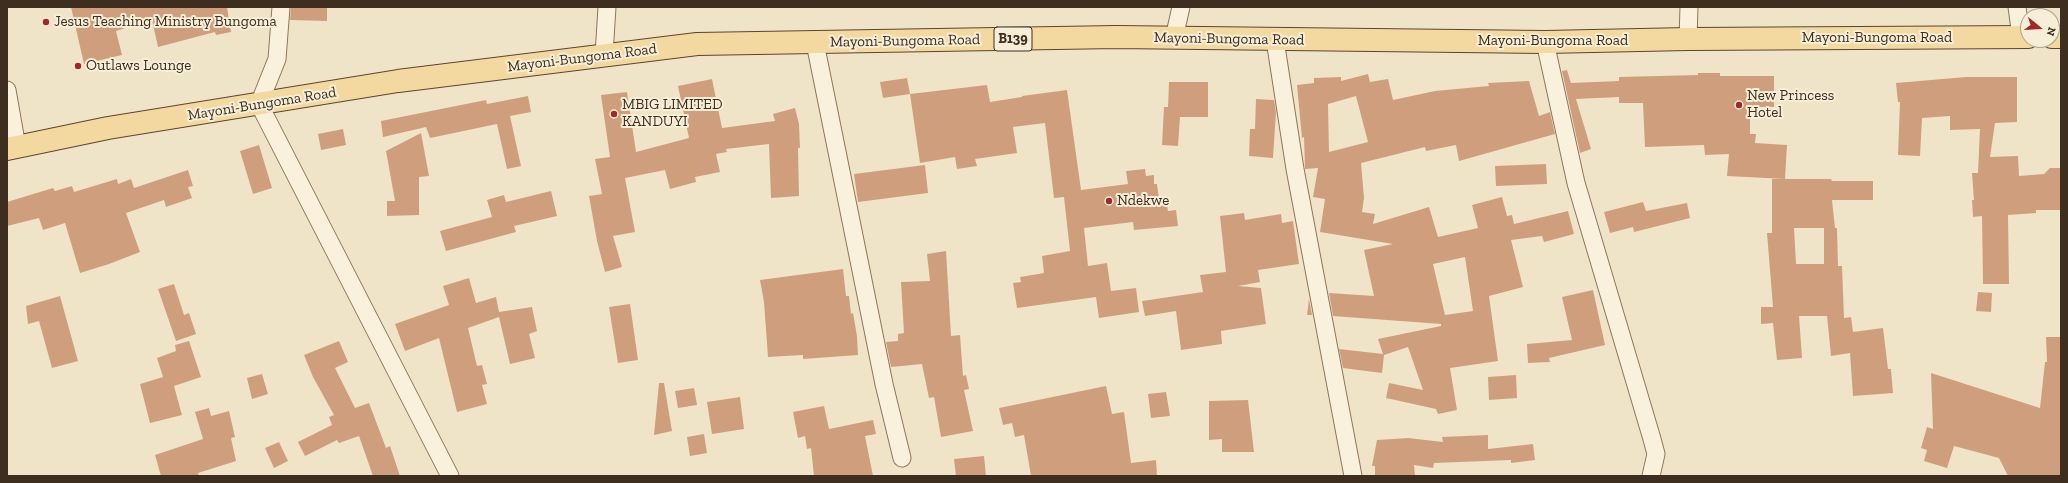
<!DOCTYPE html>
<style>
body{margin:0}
#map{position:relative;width:2068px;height:483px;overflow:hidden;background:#f0e4c8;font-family:"Zilla Slab",serif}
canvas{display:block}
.frame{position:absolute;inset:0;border:8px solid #3d2e20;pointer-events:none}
.north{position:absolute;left:2020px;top:8px;width:40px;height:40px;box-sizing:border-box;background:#f7eed8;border:1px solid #ada18e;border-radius:50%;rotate:108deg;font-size:11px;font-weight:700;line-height:16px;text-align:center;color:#3d2e20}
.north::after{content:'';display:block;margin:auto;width:14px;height:18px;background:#9e2a2b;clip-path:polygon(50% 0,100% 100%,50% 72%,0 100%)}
</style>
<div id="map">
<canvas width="2068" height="483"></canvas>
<div class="frame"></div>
<div class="north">N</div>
</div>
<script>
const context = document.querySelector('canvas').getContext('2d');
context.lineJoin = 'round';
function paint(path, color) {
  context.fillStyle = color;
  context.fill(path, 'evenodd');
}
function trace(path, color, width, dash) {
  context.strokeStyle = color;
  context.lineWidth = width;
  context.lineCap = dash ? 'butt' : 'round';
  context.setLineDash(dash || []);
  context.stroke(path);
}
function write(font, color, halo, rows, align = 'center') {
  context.font = font + ' "Zilla Slab",serif';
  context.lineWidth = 4;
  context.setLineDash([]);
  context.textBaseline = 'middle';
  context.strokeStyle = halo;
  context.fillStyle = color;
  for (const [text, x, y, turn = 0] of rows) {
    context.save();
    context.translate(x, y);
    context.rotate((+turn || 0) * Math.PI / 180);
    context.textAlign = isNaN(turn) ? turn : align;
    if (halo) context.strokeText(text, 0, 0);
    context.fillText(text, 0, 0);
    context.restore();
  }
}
paint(new Path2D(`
 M71,7H227L231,32L216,35L215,32L158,47L152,20L116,31L122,55L84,64Z
 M291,7H327V21L290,20Z
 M1567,70L1571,83L1619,81V77L1698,75V73H1720V76H1774V107H1750V134H1756L1755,143L1787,145L1785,179L1727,176L1729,154L1705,155L1704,145L1645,147L1643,103H1619V97L1576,99L1591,149L1580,153L1562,71Z
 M1368,74L1370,82L1388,79L1393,100L1435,91L1489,86L1488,83L1529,81L1539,116L1550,112L1555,134L1459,161L1456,145L1426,151L1425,147L1361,163L1364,198L1362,212L1375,214L1373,224L1429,207L1438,237L1478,228L1472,205L1502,197L1507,216L1512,215L1514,224L1568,211L1574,234L1544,242L1542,236L1511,240L1523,287L1489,296L1498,361L1450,368L1457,410L1438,414L1436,409L1386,398L1389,383L1423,390L1408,347L1384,355L1382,373L1343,368L1339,349L1383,354L1378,339L1441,326V324L1333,316L1329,293L1374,296L1364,250L1393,244L1320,232L1325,199L1313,197L1318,168L1305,169L1304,137L1302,138L1297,85L1314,83V78L1341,77V81ZM1356,96L1368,142L1329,152L1328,104ZM1465,257L1473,311L1445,315L1433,264Z
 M1966,77H2017V122L1995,123L1990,157L2018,156L2019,176L2044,174L2050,168H2061V210H2036V213L2008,215L2009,284H1983L1982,216L1973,217L1972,200H1974L1972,173H1978L1980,129L1950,130V116L1922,118L1920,156L1898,155L1900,102H1898L1896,83Z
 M907,78L910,94L883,98L880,82Z
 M712,79L722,128L775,121L773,114L795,108L799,124L800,148H798L799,196L771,198L769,144L726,149L727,152L716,154L720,172L695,177L696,182L670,189L665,170L625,178L635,232L613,236L622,267L605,272L597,241L589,196L602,194L595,159L610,157L601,95L627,92L636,152L689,138L678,86Z
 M1169,82H1208V117H1180L1178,146L1162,145L1164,107H1168Z
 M987,85L990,102L1022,97V96L1067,90L1081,190L1128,184L1126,171L1145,169L1146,176L1154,175V184H1157L1160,206L1167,205L1168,211L1176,210L1178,226L1134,230L1133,222L1084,228L1088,266L1107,263L1111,291L1136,288L1139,312L1099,318L1096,297L1017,308L1013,283L1021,282L1020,277L1044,273L1042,256L1070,251L1064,197L1054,198L1045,123L1013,127L1017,153L975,159L977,166L957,169L955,157L920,163L910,94Z
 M528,96L531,112L510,116L521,166L507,169L497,124L430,138L426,127L383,137L381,121L486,100L487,104Z
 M1256,99L1274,100L1276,112L1273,158L1249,156L1250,129H1255Z
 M343,129L346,145L321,150L318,134Z
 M421,133L429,176L419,177V215L387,216V201H395L386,151Z
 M259,145L272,188L253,194L240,151Z
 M1546,164L1547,184L1496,186L1495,166Z
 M925,165L928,193L858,202L854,174Z
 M188,170L193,186L188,187L192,198L166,207L164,200L126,213L140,252L109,264L80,273L65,223L43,230L39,218L7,226V202L53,188L55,191L72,186L74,192L117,179L118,184L131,179L134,188Z
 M1772,179H1831L1832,181H1873V200H1832L1835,228H1794L1796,264H1824V228H1837L1838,266H1842L1844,318L1851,317L1853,332L1883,328L1888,369H1891L1893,393L1853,396L1850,353L1831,356L1827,316H1799L1802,358L1777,360L1773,323L1761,324V307H1773L1767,233H1772Z
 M551,191L557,216L514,226L516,232L446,251L440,231L492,217L487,200L504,195L506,202Z
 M1643,202L1646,211L1687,203L1690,218L1634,232L1633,227L1610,233L1604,212Z
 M1244,213L1245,220L1281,214L1282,223L1293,221L1299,264L1258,270L1260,282L1238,286L1261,288L1266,324L1221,331L1222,344L1181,350L1176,311L1145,316L1142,301L1203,292L1200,275L1226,272L1220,216Z
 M946,251L951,336L960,335L963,376L966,375L969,389L964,390L973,431L941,437L934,397L929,398L922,364L891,367L886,342L898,341V334L904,333L901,282L930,281L927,254Z
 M843,269L846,296H849L851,314L853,313L857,336L858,355L803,359V355L768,357L764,302L760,280Z
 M469,278L476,303L496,297L499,312L532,307L537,331L529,334L535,358L510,364L499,317L468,328L477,366L482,365L487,384L482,385L487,404L457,412L439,338L405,351L395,324L449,305L443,286Z
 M174,284L184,315L189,313L196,334L176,341L158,289Z
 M1593,290L1605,345L1549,358L1550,362L1528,363L1527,344L1572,340L1562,297Z
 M1978,292L1992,293L1991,312L1976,311Z
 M60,296L78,361L52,368L39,321L28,324L26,306Z
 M1309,299L1312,315H1307Z
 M630,304L638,360L618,363L609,307Z
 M2046,337H2061V476H2008L1999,458L1954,446L1947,468L1924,461L1927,450L1921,448L1927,427L1933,429L1931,373L2040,408L2045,362H2047Z
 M189,341L201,377L174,386L182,415L150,423L140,384L163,377L157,358L176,351L175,345Z
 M339,341L348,362L335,368L355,408L369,403L386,448L390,446L400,476H373L359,436L339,443L337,440L305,456L298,442L332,425L329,417L334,415L313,377L304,355Z
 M262,374L268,394L252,399L247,378Z
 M1516,375L1517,398L1489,400L1488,377Z
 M659,383H664L672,431L654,435Z
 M1106,386L1112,414L1124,412L1131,463L1156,460L1157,476H1031L1024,435L1015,437L1012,423L1003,425L999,408Z
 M694,388L697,405L678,408L675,391Z
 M1166,392L1170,416L1151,418L1148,394Z
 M740,397L744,429L712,434L707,402Z
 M1248,400L1254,452H1222V439L1209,440V401Z
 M824,406L829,429L873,420L876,434L865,436L873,476H814L811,448L807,449L805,436L798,438L793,412Z
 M209,408L211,416L229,411L235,437L231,438L236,461L198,473L199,476H161L155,455L203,439L195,412Z
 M704,434L707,453L690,456L687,437Z
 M1488,435V449L1533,444L1535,460L1511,463V460L1434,463L1433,468L1414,465L1415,476H1375V466H1372L1377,440L1408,438L1443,442L1442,437Z
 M279,442L288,461L274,468L265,448Z
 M984,456L986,476H956L954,459Z`), '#cf9f7d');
const minor = new Path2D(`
 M281,7L277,59L259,104L450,476
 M2017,7L2021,37
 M1174,38L1181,7
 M1688,39L1689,7
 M1275,40L1295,169L1353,476
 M1545,42L1576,183L1652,439L1656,454L1651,476
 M815,43L884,384L902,458
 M604,55L607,7
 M7,90L17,147`);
const primary = new Path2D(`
 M2052,37H2061
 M7,149L108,128L398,81L697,44L1116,37L1545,42L1688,39L2028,37`);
trace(minor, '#8d765c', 19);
trace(primary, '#5b4430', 24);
trace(minor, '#faf1dc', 17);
trace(primary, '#f3d9a0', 22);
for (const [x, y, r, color] of [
 [46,22,4,"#9e2a2b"],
 [78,66,4,"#9e2a2b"],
 [1739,105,4,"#9e2a2b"],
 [614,114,4,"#9e2a2b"],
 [1109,201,4,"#9e2a2b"]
]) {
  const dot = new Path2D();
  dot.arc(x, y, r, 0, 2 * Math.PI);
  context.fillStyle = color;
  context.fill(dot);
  trace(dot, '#f7eed8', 1.5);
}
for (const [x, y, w] of [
 [1013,39,38]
]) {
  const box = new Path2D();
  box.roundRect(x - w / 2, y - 12, w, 24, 3);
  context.fillStyle = '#f7eed8';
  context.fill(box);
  trace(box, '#3d2e20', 1);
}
write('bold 14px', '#3d2e20', null, [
 ["B139",1013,39]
]);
write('15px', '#3d2e20', '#f7eed8', [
 ["Jesus Teaching Ministry Bungoma",54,22],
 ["Outlaws Lounge",86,66],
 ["New Princess",1747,96],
 ["Hotel",1747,113],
 ["MBIG LIMITED",622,105],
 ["KANDUYI",622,122],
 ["Ndekwe",1117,201]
], 'left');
write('15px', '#3d2e20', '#f7eed8', [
 ["Mayoni-Bungoma Road",1877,38],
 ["Mayoni-Bungoma Road",1229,39,1],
 ["Mayoni-Bungoma Road",905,41,-1],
 ["Mayoni-Bungoma Road",1553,41],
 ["Mayoni-Bungoma Road",582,58,-7],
 ["Mayoni-Bungoma Road",262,104,-9]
]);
</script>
